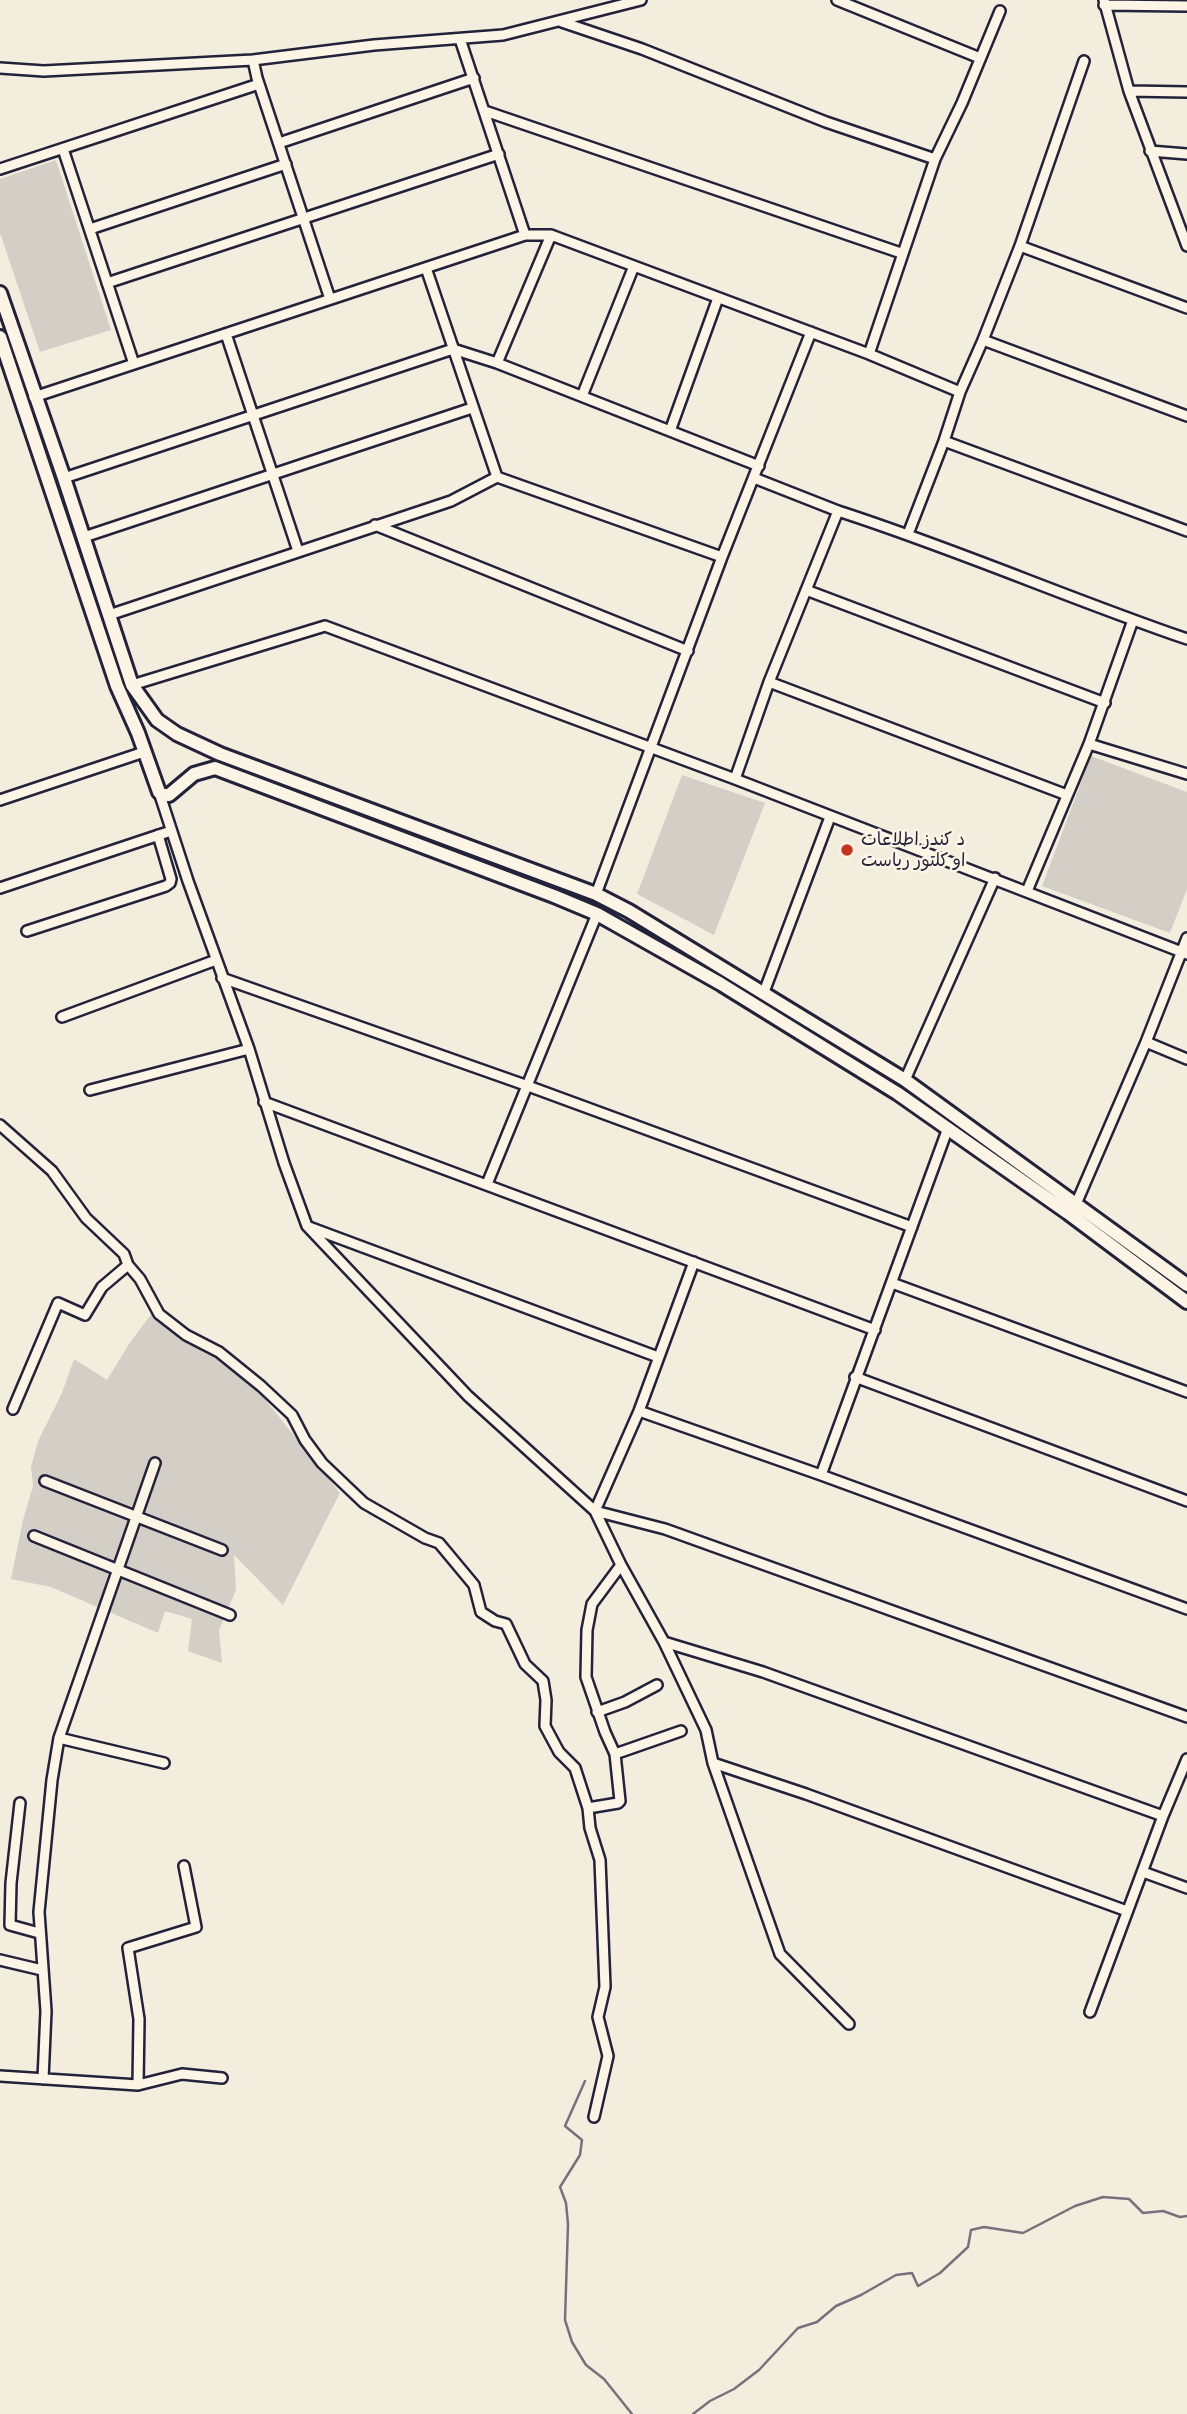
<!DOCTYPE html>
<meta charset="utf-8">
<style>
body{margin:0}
canvas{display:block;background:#f3edde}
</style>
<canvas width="1187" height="2414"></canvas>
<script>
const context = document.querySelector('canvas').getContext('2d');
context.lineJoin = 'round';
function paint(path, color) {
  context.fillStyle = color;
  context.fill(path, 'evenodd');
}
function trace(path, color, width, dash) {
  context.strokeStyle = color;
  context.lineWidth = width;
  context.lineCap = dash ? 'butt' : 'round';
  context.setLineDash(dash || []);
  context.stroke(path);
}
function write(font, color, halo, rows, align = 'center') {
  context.font = font + ' Delius,"Playpen Sans Arabic",sans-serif';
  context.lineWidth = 5;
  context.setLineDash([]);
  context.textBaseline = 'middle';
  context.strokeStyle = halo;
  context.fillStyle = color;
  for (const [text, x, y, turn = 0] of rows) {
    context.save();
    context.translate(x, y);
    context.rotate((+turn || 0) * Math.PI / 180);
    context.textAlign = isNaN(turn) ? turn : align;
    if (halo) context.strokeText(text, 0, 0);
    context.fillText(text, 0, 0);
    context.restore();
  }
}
paint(new Path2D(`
 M56,160L111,330L40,352L0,233V179Z
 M1091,756L1187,792V889L1170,933L1042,886Z
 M682,775L765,803L714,935L637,894Z
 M152,1313L182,1341L219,1356L260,1393L340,1493L283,1605L234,1555L236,1590L219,1630L222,1663L188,1651L192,1619L165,1611L158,1633L51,1587L11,1579L23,1520L33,1486L31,1467L38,1441L62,1393L74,1359L107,1380L129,1344Z`), '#d4cfc6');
trace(new Path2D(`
 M585,2081L565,2126L582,2140L580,2155L560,2187L566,2203L568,2224L565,2320L572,2342L586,2365L604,2379L632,2414
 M693,2414L710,2401L734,2389L759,2370L798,2328L817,2322L836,2306L861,2295L896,2275L912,2273L918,2286L940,2273L968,2247L971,2230L984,2227L1023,2233L1075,2206L1103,2197L1129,2199L1143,2213L1163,2211L1180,2217L1187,2216`), '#75727b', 2.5);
const minor = new Path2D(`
 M837,0L980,58
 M1104,0L1129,91L1187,246
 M1104,5L1187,6
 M562,22L642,49L826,122L935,159
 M460,39L525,235
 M253,60L257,78L330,299
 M0,68L44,71L253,60L374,45L503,35L641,0
 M1129,91L1187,92
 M485,111L901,253
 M279,143L474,78
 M63,149L134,364
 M1150,151L1187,154
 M0,169L259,84
 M90,229L286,164
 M551,235L497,363L759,466
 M1020,246L1187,308
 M426,268L497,477
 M107,283L499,154
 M226,334L298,551
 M983,340L1187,416
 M869,354L935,159L962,103L1000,11
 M582,396L634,266
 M34,397L525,235H551L869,354L960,392
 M670,431L718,298
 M944,441L1187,531
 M64,478L453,349L497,363
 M754,478L838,511
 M375,525L688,651
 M908,534L944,441L960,392L983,340L1020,246L1084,61
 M84,537L472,408
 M806,590L1105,703
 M109,615L451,501L497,477L722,557
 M769,682L1067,795
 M132,685L325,626L735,779L1187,954
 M1089,744L1187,774
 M735,779L769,682L838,511C956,549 1070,599 1187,639
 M159,792L188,881L249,1049L284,1163L307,1226L468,1396L595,1511L621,1565L664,1642L706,1730L713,1763L780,1954L849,2024
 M0,800L144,752
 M0,888L171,831
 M1027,891L1089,744L1133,620
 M596,894L722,557L811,332
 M27,931L166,886L170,883L171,879L158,835
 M222,978L528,1086L912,1227
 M764,992L830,817
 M62,1017L216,960
 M1146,1042L1187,1059
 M905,1080L995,878
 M90,1090L249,1049
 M264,1102L875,1330
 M0,1125L52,1171L86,1218L124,1254L128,1265L140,1279L159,1314L186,1335L219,1352L261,1386L292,1415L305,1440L322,1463L364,1503L425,1538L439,1543L474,1585L481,1612L495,1621L506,1624L525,1664L543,1681L546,1700L545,1726L559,1752L575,1768L588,1808L590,1828L600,1860L605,1987L598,2017L608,2056L594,2117
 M487,1184L597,914
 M1076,1204L1146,1042L1187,938
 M309,1227L658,1357
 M694,1262L639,1411L595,1511L665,1529L1187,1717
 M892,1283L1187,1392
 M855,1377L1187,1501
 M13,1409L58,1303L85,1315L102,1287L128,1265
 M639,1411L821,1475L1187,1609
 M821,1475L948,1128
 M45,1481L222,1550
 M34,1536L230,1615
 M664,1642L763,1672L1163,1816
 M597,1712L625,1702L657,1685
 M59,1738L164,1763
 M615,1754L681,1731
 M713,1763L806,1794L1127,1911
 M20,1803L11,1883L10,1925L39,1933
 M588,1808L618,1803L620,1801L615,1754L605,1732L586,1677L587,1630L592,1604L621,1565
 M1143,1872L1187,1888
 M0,1960L42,1970
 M1090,2012L1163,1816L1187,1759
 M0,2076L138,2085L139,2019L128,1948L196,1927L184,1866
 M43,2079L46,2011L39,1912L52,1780L59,1738L155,1463
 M138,2085L182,2074L222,2078`);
const secondary = new Path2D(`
 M0,293L64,478L132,685L157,720L177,734L220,754L596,894L629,911L905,1080L1187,1285
 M0,337L117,686L138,733L159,792L162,795H169L194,774L215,768L554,896L597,914L721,984L897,1093L1068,1213L1187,1302`);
trace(minor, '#22223b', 14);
trace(secondary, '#22223b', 18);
trace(minor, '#fcf5e5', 9);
trace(secondary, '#fcf5e5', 12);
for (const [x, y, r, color] of [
 [847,850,7,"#c8321e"]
]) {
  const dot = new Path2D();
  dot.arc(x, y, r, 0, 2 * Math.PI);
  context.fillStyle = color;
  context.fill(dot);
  trace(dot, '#fcf5e5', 2.5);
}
write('18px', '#22223b', '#fcf5e5', [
 ["د کندز اطلاعات",861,840],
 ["او کلتور ریاست",861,861]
], 'left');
</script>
